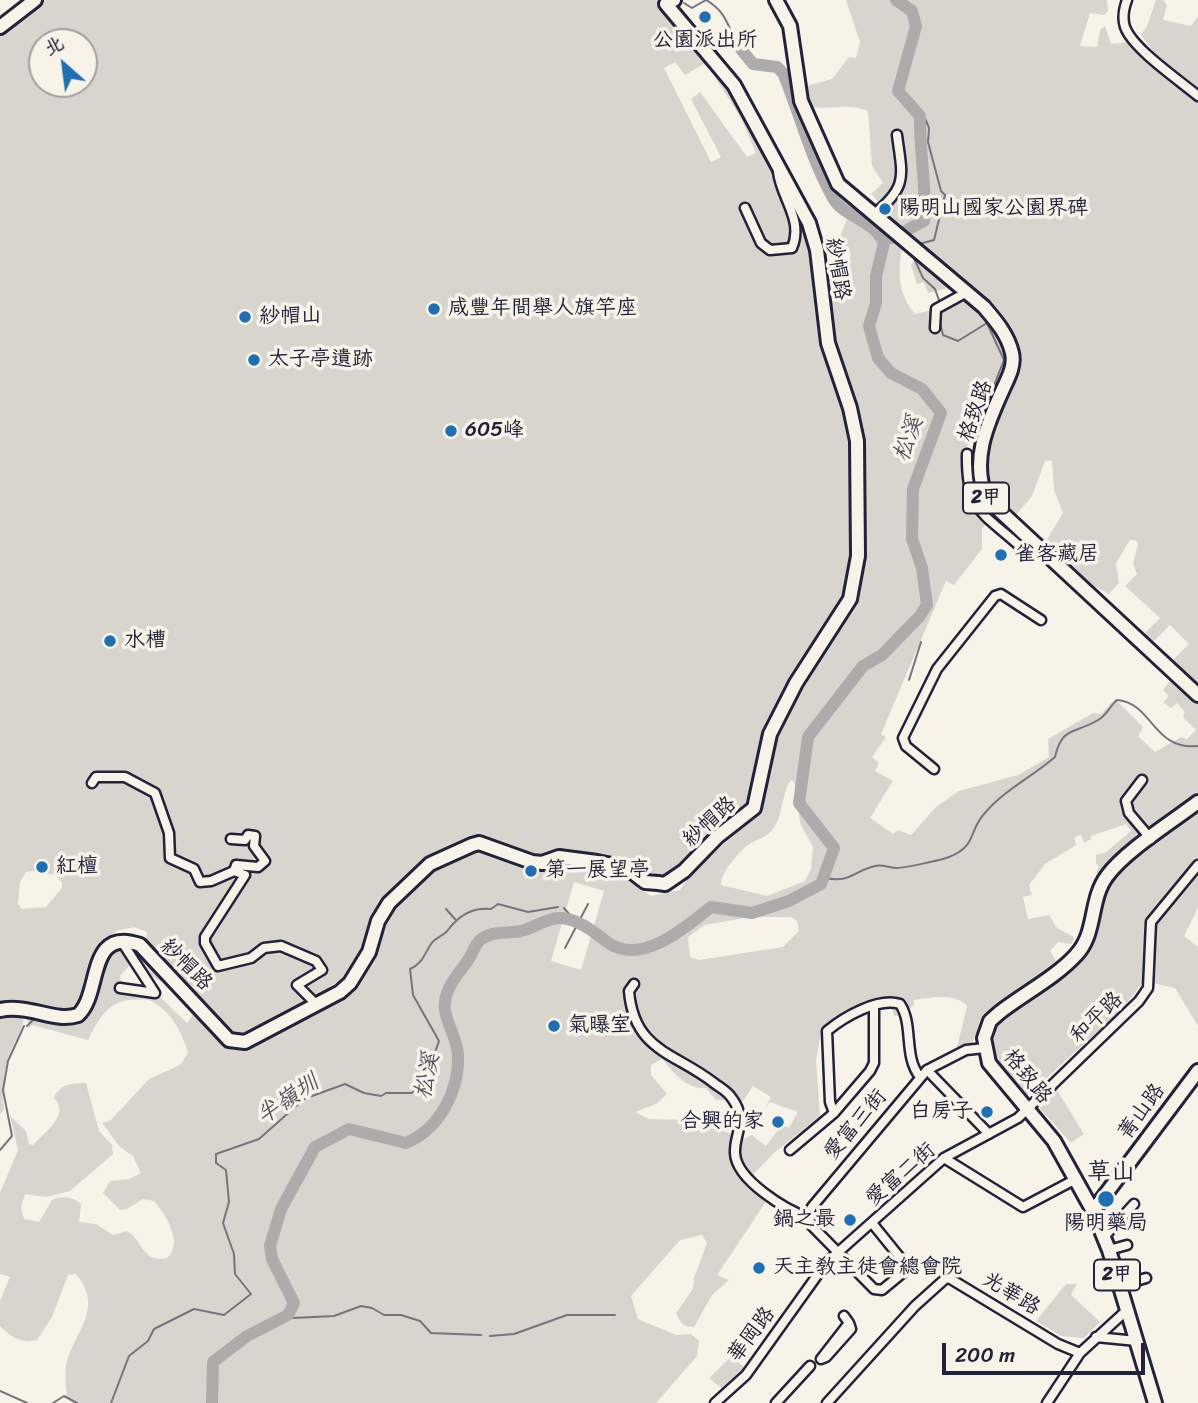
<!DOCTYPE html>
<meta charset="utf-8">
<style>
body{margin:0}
#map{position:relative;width:1198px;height:1403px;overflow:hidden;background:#f7f3e8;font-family:Sriracha,"LXGW WenKai TC",sans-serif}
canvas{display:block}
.north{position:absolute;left:28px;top:28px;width:70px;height:70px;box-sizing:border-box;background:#f7f3e8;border:2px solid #a29fa3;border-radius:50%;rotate:332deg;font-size:19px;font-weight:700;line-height:28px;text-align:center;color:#22223b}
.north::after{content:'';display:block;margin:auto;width:24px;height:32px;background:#1f6fb2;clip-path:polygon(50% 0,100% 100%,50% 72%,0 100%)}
.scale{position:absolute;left:942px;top:1343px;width:203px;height:32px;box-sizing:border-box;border:4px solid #22223b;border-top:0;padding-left:9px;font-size:21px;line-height:24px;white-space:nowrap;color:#22223b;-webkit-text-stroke:5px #f7f3e8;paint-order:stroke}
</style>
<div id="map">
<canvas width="1198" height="1403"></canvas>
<div class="north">北</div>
<div class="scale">200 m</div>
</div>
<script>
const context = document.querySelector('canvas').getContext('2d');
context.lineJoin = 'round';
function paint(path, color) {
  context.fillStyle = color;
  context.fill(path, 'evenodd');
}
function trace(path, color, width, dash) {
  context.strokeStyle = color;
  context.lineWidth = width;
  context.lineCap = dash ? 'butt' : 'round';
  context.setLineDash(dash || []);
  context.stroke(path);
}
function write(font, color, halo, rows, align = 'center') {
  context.font = font + ' Sriracha,"LXGW WenKai TC",sans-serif';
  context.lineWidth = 7;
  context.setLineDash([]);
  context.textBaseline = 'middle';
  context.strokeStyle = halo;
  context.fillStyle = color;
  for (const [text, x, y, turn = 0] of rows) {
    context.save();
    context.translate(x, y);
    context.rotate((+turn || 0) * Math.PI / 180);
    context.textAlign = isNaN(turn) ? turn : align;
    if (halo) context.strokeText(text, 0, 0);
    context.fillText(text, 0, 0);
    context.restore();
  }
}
paint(new Path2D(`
 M41,0H656L733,86L808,223L852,440L856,520L850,585L839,613L773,716L743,812L677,872L667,876L648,877L627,867L540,860L478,838L440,851L424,859L389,897L366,949L344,978L258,1032L235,1035L224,1029L154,955L146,942L147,932L134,927L116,931L84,1003L76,1012L0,1007V31ZM42,42H84V84H42ZM675,62L685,75L704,64L709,68L741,118L756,153L747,157L700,92L691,99L721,157L711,162L664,68ZM33,871L55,875L62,882V888L46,907L22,909L18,904L20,882L26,872Z
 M846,0H1107L1108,11L1104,15L1090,13L1080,46L1097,47L1100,30L1105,26L1111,44L1127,42L1138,56L1149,57L1153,51L1141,35L1147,26L1156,0H1163L1167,5L1163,20L1191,26L1198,16V687L1170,663L1189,644L1170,625L1151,644L1142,636L1160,618L1125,586L1137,574L1133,564L1138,544L1136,540H1130L1116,563L1119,583L1109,594L1096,587H1085L1042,548L1063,513L1054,490L1052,461H1045L1032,496L1011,521L989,499L983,457L1014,346L926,253L928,248L893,218L871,194L883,183L872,166L868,111C848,102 828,111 807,106V86L832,79L849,57L856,58L860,42Z
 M834,186L845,201L902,245C899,272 896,291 915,314L932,310L955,295L948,288L928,293L924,282L917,284L911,265L915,259L926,262L989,317L1009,354C985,403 935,476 986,524L982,529V549L954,585L946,581L881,734L886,737L872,757L879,763L875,771L893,781L870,818L893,834L898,830L911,835L936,807L959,791L1018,775L1049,757L1048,739L1093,713L1101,714L1115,699L1143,727L1138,736L1155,752L1181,737L1187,739L1196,730L1183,717L1185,712L1177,703L1171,708L1163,702L1169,696L1163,690L1171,679L1198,700V792L1102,874L1096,873L1099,866L1096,864V855L1105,853L1131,831L1126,824L1091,836V839L1084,843L1081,835L1074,837L1076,845L1045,864L1029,885L1032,895L1023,897L1028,919L1049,915L1057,928L1074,937L1072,944L1058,942L1050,951L1056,961L1046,973L983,1014L971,1046L959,1050L957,1047L967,1006C955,992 930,998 914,1000V1005L901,1016H894L892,1008L857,1011L821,1032L816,1061L820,1116L775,1152L744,1184L767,1200L717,1275L729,1280L712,1295L694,1327C684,1328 680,1322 676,1313L693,1289L694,1278L707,1243L702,1235L680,1240L631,1296L638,1319L676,1335L691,1334L699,1341L697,1356L656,1403H73L67,1399C66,1385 63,1368 69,1355C80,1327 102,1304 76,1274L68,1275L52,1317L37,1340C21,1344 11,1337 0,1326V1301L10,1277L0,1274V1193L18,1150L10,1116L26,1131L29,1144L33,1145C44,1133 71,1114 54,1098C59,1084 73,1083 86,1083L99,1131L112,1145L113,1154L70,1191L46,1197L25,1194L21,1207L24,1219L39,1222L52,1200C60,1195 74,1197 81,1204L79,1222L96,1224L113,1235L127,1231C144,1241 141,1263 167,1258C184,1243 166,1215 154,1201L143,1199L127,1209L120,1210L103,1193L110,1181L129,1179L141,1173L133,1156L120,1147L102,1123L111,1120L149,1079L180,1065L188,1053C182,1032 170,1009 149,1000C112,997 104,1009 88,1040L32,1025L29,1028L26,1009L69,1020C85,994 102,951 132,942L234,1047L341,997L388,908L439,862L477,849L506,855L539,869L566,861L626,871L639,881L636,887L651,896L680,890L691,874L750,820L764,794L775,741L785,715L862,565L865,472L858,423L831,337L830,305L846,279L851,254L843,244L841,234L848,216L837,208ZM792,780L796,786L800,823L813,847L811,869L805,881L767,896L721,885C720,874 739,851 748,845C757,839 766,838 772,830C784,817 782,786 792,780ZM574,882L604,891L581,970L551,961ZM750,917H791L797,921L799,931L783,947L699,960L690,957L688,937L705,925ZM130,965L166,984L193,1015L187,1023L157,994L121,981L120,976ZM662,1059C673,1072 687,1090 706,1088L716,1100L743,1101L753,1086L771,1097L765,1108L770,1102L798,1112L789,1128L782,1125L766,1146L752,1135L733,1144V1135L697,1120L649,1119L635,1112L656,1104L667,1094L651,1075V1065Z
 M1198,812V908L1184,936L1198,947V1026L1175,988L1144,981L1121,1010L1028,1095L1022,1097C1007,1081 986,1061 991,1038C998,1005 1064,980 1086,954C1101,936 1096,913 1106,893C1117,871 1176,828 1198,812Z
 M24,1011C25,1030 13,1042 8,1059C3,1075 2,1094 4,1110L0,1114V1013Z
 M1055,1087L1084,1134L1071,1143L1035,1103Z
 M1066,1284H1077L1071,1295L1100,1322L1084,1338L1061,1336L1036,1321Z
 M731,1357L753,1373L730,1395L709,1378Z`), '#d8d5cf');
trace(new Path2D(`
 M684,3L692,8L706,0C730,14 727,30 741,49
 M919,244L934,240L945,195L941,191L928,142L929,128L924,116H920
 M912,254L923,278L935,289L940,303
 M939,319L943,335L958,341L987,323L1004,360L980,421L972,465V481
 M909,680L921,642
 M825,878C852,883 853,871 875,866C883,864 889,868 897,868C904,868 942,860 949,857C977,846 968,832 984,814C1004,790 1032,777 1055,757C1062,726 1075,734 1098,720C1106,716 1110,706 1117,700C1153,703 1153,751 1198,746
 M564,908L573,919
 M446,909L455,919
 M565,948L588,904
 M27,1026L36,1017
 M0,1150L12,1136L3,1090L8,1061L24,1026
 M288,1315L293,1318L334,1316L361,1306L372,1308L384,1315H401L420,1321L431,1333L481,1335
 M490,1336L514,1334L567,1315H615
 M0,1391L27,1403
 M53,1403L64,1396L77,1403
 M111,1403L129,1356L148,1341L154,1329L194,1309L224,1315L251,1294L235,1274L234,1254L223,1223L229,1202L226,1170L216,1163V1154L259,1139L304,1099L345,1084L364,1093L381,1096L386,1093H412L431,1063L439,1041L413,995L410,969C422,964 424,955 431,944C435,937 444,936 448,930C459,915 472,907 491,909L498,904L528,912L558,907`), '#76747f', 2);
trace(new Path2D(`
 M892,238L924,221C927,186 919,151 920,116L898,91L916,26L912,11L896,0
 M212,1403L213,1362L247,1336L288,1315L294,1303L272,1259L270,1246L281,1209L315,1147L349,1129L406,1143C439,1129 459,1092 458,1056C458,1040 447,1025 445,1010C443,990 456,977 466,963C472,956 474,946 480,940C493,930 506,934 521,931C534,928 548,917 561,918C580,920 593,931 607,942C641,967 686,927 711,907L752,913L789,901L821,884L834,848L799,803L808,737L863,666L882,655L919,617L927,605L922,568L912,539L913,489L941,413L922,389L891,373L878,358L869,326L876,303V276L884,243C872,218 843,217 833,198C811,159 800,114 783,73L777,67L753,64L741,49`), '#aeabad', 12);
const street = new Path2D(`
 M1127,0C1124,8 1122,18 1125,27C1133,49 1179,80 1198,96
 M745,208L761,243L770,250L792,248C804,220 781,198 778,172
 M874,214C909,186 902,175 897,135
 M935,328L936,309L967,292
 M967,454C966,513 983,512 1023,549L1030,542
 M934,769L906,746L903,738L937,669L995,596L1001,594L1041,620
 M1142,780L1126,801L1129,813L1151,839
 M92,783L96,777H125L155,793L169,833L170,858L194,869L200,882L211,881L234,871L245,875L205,937V943L218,966L251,958L264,948L281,946L316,961L322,970L297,985L316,1004
 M231,839L245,840L248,835L255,836L254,846L265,861L258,867L236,865L234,871
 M634,984L629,991C634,1051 674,1052 714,1083C719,1087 727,1091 731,1097C749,1120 734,1133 735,1153C736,1180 786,1210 809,1218
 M120,988L155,993L122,942
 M927,1070L989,1134
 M834,1113L830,1102L827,1031C844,1017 878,997 900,1004C914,1025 903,1056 920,1077
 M790,1150L834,1113L870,1071L874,1063V1005
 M944,1158L1023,1207L1076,1179
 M872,1223L906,1265L905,1271L882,1290L874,1289L812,1226L808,1215L812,1207L927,1070L966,1050L985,1048
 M1104,1237L1134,1204
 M1109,1250L1127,1245
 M1120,1286L1146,1278
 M844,1316L849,1323L821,1359L826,1357L851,1329L849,1323
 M1096,1337L1137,1341
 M715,1403L746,1375L826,1263L944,1158L1018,1118L1139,1001L1148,988L1151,922L1198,865
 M776,1403L810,1366
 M827,1403L915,1306L945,1279L949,1278L1058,1344L1080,1353L1127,1310
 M1047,1403L1080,1353`);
const secondary = new Path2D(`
 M0,27L35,0
 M0,1010C30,1004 55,1023 78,1015C102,994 86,926 140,945L229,1040L245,1042L340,992L350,983L369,952L378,921L389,903L430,864L472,845L479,843L532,862L542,863L559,857L597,862L627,868L645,882L658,883L665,884L684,871L717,837L754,808L770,734L796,683L850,599L858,556L857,441L850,408L828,343L817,250L809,223L734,85L666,4L674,0
 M1093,1211L1198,1071`);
const primary = new Path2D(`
 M776,0L790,26L801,101L838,184L984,307C996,321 1008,335 1012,353C1015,366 1008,378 1003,389C987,424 970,462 987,499L1198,695
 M1155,1403L1109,1250L1093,1211L1054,1141L989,1063L984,1038L990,1021L999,1013C1023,994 1055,978 1076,955C1097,933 1089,900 1107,876C1125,851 1172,822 1198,802`);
trace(street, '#22223b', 13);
trace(secondary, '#22223b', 18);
trace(primary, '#22223b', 18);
trace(street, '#f7f3e8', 8);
trace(secondary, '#f7f3e8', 12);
trace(primary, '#f7f3e8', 12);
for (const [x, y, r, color] of [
 [705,17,7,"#1f6fb2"],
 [885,209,7,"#1f6fb2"],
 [434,309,7,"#1f6fb2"],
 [245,317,7,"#1f6fb2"],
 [254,360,7,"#1f6fb2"],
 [451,431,7,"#1f6fb2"],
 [1001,555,7,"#1f6fb2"],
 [110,641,7,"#1f6fb2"],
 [42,867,7,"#1f6fb2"],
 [531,871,7,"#1f6fb2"],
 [554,1026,7,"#1f6fb2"],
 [987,1112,7,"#1f6fb2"],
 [778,1122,7,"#1f6fb2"],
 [1106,1199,9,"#1f6fb2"],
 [850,1220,7,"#1f6fb2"],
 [759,1268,7,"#1f6fb2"]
]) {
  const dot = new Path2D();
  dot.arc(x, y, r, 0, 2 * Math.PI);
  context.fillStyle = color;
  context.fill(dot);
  trace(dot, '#f7f3e8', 2.5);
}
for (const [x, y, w] of [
 [986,498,46],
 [1117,1275,46]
]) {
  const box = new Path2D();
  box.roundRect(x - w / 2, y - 15.5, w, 31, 5);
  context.fillStyle = '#f7f3e8';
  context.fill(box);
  trace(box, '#22223b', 2);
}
write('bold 19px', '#22223b', null, [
 ["2甲",986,498],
 ["2甲",1117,1275]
]);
write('21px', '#22223b', '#f7f3e8', [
 ["公園派出所",705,41,"center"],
 ["陽明山國家公園界碑",899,209],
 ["咸豐年間舉人旗竿座",448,309],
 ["紗帽山",259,317],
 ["太子亭遺跡",268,360],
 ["605峰",465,431],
 ["雀客藏居",1015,555],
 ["水槽",124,641],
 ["紅檀",56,867],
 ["第一展望亭",545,871],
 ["氣曝室",568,1026],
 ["白房子",973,1112,"right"],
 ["合興的家",764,1122,"right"],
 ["鍋之最",836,1220,"right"],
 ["陽明藥局",1106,1224,"center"],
 ["天主教主徒會總會院",773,1268]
], 'left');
write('21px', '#22223b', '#f7f3e8', [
 ["紗帽路",837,269,81],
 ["格致路",976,411,-71],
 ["紗帽路",710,822,-42],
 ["紗帽路",186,965,45],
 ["和平路",1097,1018,-44],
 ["格致路",1027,1077,51],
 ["菁山路",1142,1112,-54],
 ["愛富三街",856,1125,-50],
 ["愛富二街",901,1175,-41],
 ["光華路",1011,1294,31],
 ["華岡路",752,1335,-53]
]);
write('italic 23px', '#535263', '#f7f3e8', [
 ["松溪",909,439,-70],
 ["松溪",428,1076,-78],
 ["半嶺圳",288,1100,-34]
]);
write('24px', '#22223b', '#f7f3e8', [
 ["草山",1111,1173]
]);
</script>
